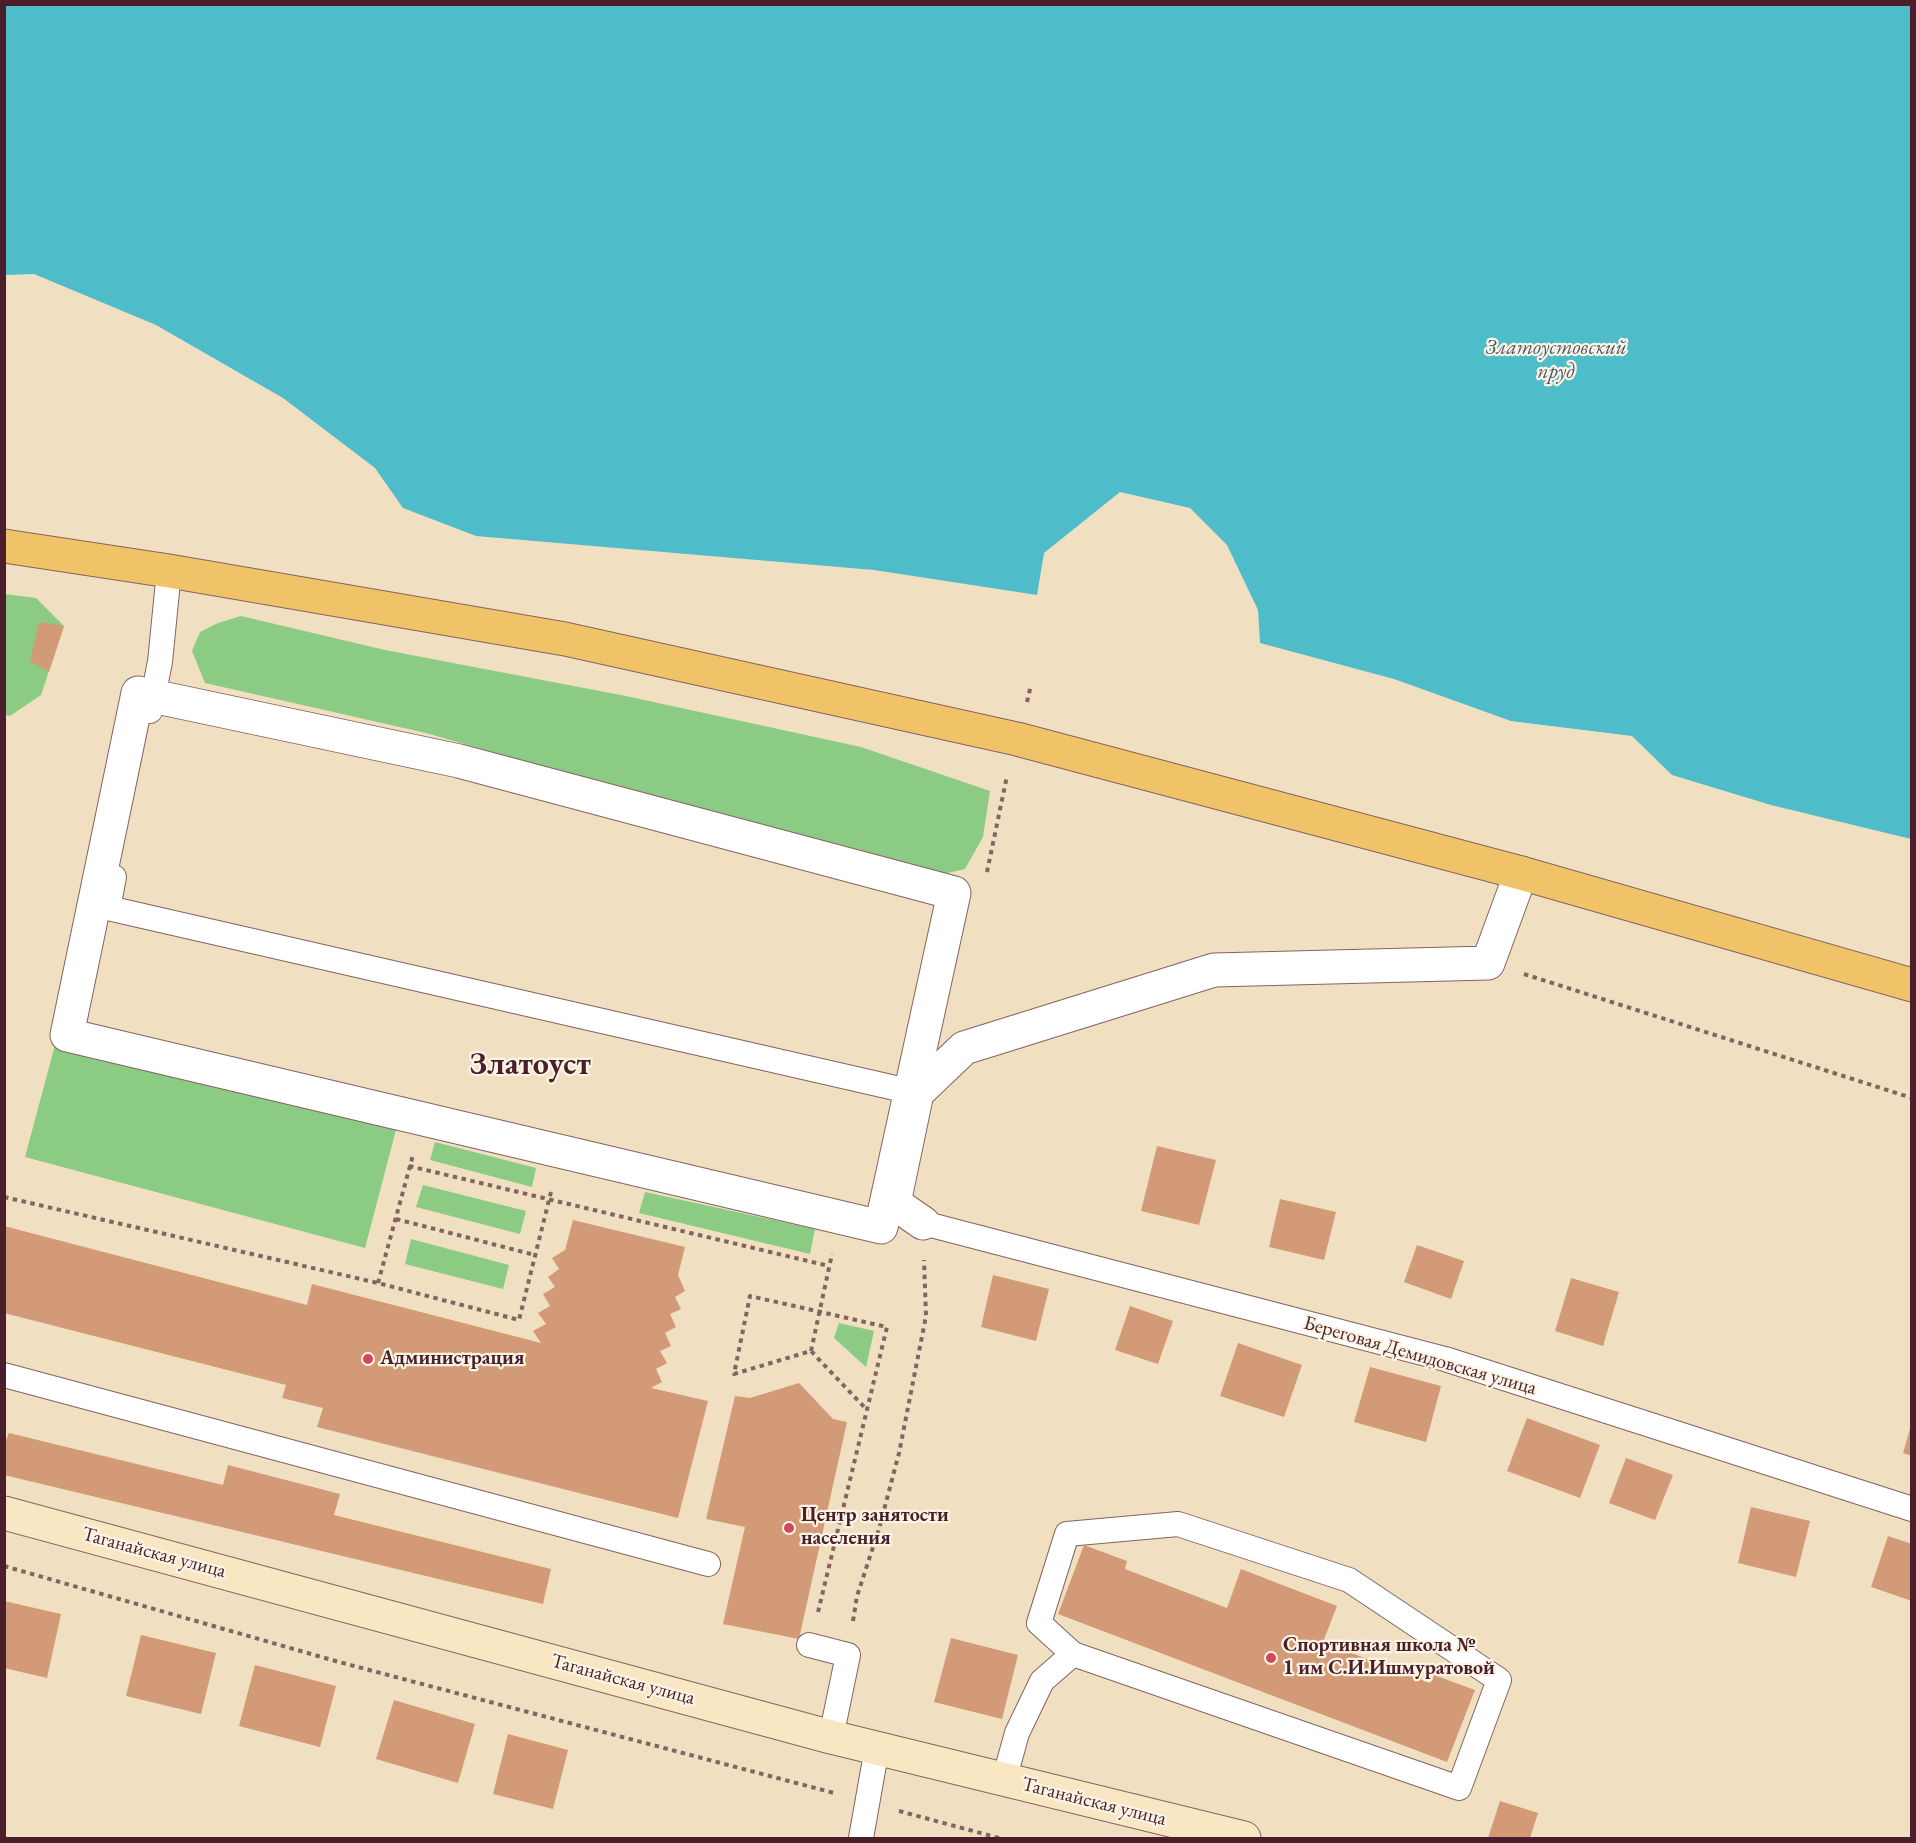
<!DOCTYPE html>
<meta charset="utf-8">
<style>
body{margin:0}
#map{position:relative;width:1916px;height:1843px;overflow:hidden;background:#f0e0c1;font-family:"EB Garamond",serif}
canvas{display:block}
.frame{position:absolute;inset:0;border:6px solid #4a1f2b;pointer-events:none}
</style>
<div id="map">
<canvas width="1916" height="1843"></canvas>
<div class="frame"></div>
</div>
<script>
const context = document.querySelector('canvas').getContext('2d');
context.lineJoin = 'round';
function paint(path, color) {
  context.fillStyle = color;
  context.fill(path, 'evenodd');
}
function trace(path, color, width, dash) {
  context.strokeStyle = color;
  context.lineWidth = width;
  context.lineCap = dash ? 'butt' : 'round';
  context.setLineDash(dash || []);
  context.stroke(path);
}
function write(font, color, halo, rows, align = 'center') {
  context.font = font + ' "EB Garamond",serif';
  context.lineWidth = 4.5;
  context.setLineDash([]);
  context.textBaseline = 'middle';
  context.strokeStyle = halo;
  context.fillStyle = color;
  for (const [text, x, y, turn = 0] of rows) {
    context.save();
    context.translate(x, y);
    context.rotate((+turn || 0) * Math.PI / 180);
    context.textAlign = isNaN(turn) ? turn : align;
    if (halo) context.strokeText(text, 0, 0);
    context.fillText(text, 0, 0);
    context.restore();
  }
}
paint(new Path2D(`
 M5,594L36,598L64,626L41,695L10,716L5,715Z
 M241,616L385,650L626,696L861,747L990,791L983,837L965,869L943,874L872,854L723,818L426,733L205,683L192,651L200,632L218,623Z
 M55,1045L396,1130L365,1248L25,1157Z
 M435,1142L536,1168L532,1187L430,1160Z
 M423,1185L526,1211L520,1234L416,1207Z
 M645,1192L815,1229L810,1254L639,1213Z
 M411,1239L509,1265L503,1289L405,1264Z
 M839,1323L874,1331L866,1367L834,1338Z`), '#8bcb83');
paint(new Path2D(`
 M4,5H1911V839L1771,805L1672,775L1632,736L1511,721L1394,679L1260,643L1258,610L1227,545L1190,508L1120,492L1044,553L1037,595L874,570L476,536L403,508L375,468L283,398L156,325L34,274L5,275Z`), '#4fbcca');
paint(new Path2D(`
 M39,622L64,626L49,672L30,661Z
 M1157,1146L1216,1160L1199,1225L1141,1211Z
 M1280,1199L1336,1212L1324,1260L1269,1247Z
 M573,1220L685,1247L678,1275L685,1291L675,1297L681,1309L670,1314L676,1327L665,1333L671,1346L660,1351L667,1363L656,1369L662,1382L651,1388L708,1401L678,1518L317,1427L323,1408L282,1398L286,1385L4,1313V1226L307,1305L312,1284L541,1343L533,1331L546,1324L538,1313L550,1306L543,1294L555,1287L548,1277L559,1269L552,1258L565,1250Z
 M1417,1245L1464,1261L1451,1299L1404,1282Z
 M993,1275L1049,1289L1036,1341L981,1327Z
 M1571,1278L1619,1292L1603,1346L1555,1331Z
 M1130,1306L1173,1321L1158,1364L1115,1350Z
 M1238,1343L1302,1365L1284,1417L1220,1396Z
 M1370,1367L1441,1386L1426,1442L1354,1422Z
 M799,1383L833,1419L847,1422L799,1639L723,1624L745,1527L706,1519L735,1396L750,1398Z
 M1527,1418L1600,1445L1580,1498L1507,1471Z
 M1911,1425H1912V1456L1903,1453Z
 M9,1433L223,1485L228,1465L340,1494L334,1515L551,1569L543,1604L4,1475V1440H6Z
 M1626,1458L1673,1475L1655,1520L1609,1503Z
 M1751,1507L1810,1521L1796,1577L1738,1563Z
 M1888,1536L1912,1544V1601L1871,1587Z
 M1084,1545L1127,1561L1125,1569L1227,1608L1241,1569L1337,1606L1323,1642L1430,1683L1434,1675L1475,1690L1447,1762L1058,1614Z
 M4,1601L61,1614L47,1678L4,1668Z
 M141,1635L216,1653L201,1714L126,1696Z
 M951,1638L1018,1655L1002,1719L934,1702Z
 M255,1665L336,1686L320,1747L239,1726Z
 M394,1700L475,1724L458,1783L376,1759Z
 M508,1734L568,1750L553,1809L493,1794Z
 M1500,1801L1538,1813L1530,1838H1488Z`), '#d39a77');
const service = new Path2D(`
 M150,711L160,662L169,571
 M114,877L108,908L917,1093
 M923,1223L1445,1359L1912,1509
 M4,1375L708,1564
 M809,1645L848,1655L831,1737
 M1004,1780L1017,1733L1042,1681L1073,1654L1459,1788L1499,1680L1349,1580L1178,1524L1067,1534L1039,1623L1073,1654
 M861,1838L877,1748`);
const pedestrian = new Path2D(`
 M138,693L459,761L954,893L881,1227L67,1035Z`);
const minor = new Path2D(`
 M923,1223L894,1203L917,1093L964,1048L1214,970L1488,963L1521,873`);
const secondary = new Path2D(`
 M4,1513L831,1737L1244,1838`);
const primary = new Path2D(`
 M4,546L169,571L565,639L1017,739L1521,873L1912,985`);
trace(service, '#846360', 26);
trace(pedestrian, '#846360', 35);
trace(minor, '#846360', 35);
trace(secondary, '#846360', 35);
trace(primary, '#846360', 35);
trace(new Path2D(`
 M1027,702L1031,685
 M987,872L1007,776
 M1524,974L1912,1098
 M409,1166L829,1266
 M4,1197L378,1283L519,1320L552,1188
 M396,1219L535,1255
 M378,1283L413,1155
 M811,1351L832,1254
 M4,1566L339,1662L834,1793
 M818,1612L887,1327L750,1296L734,1374L811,1351L867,1410
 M853,1621L857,1596L879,1529L899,1453L926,1316L924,1260
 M899,1811L999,1838`), '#846360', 4, [4.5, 4.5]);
trace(service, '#fff', 24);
trace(pedestrian, '#fff', 33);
trace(minor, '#fff', 33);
trace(secondary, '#f9e7c3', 33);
trace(primary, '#f1c369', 33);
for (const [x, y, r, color] of [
 [368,1359,6,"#d1495b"],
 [789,1528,6,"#d1495b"],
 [1271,1658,6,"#d1495b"]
]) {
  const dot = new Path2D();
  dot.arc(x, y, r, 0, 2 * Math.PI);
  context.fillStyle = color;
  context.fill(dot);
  trace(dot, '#fcf5e5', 2);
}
write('20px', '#4a1f2b', '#fcf5e5', [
 ["Береговая Демидовская улица",1420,1356,16],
 ["Таганайская улица",154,1553,15],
 ["Таганайская улица",623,1680,15],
 ["Таганайская улица",1094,1802,14]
]);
write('bold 20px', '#4a1f2b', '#fcf5e5', [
 ["Администрация",380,1359],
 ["Центр занятости",801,1516],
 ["населения",801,1539],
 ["Спортивная школа №",1283,1646],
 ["1 им С.И.Ишмуратовой",1283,1669]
], 'left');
write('italic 21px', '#4c5663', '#fcf5e5', [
 ["Златоустовский",1556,348],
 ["пруд",1556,372]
]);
write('bold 32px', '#4a1f2b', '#fcf5e5', [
 ["Златоуст",530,1065]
]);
</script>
